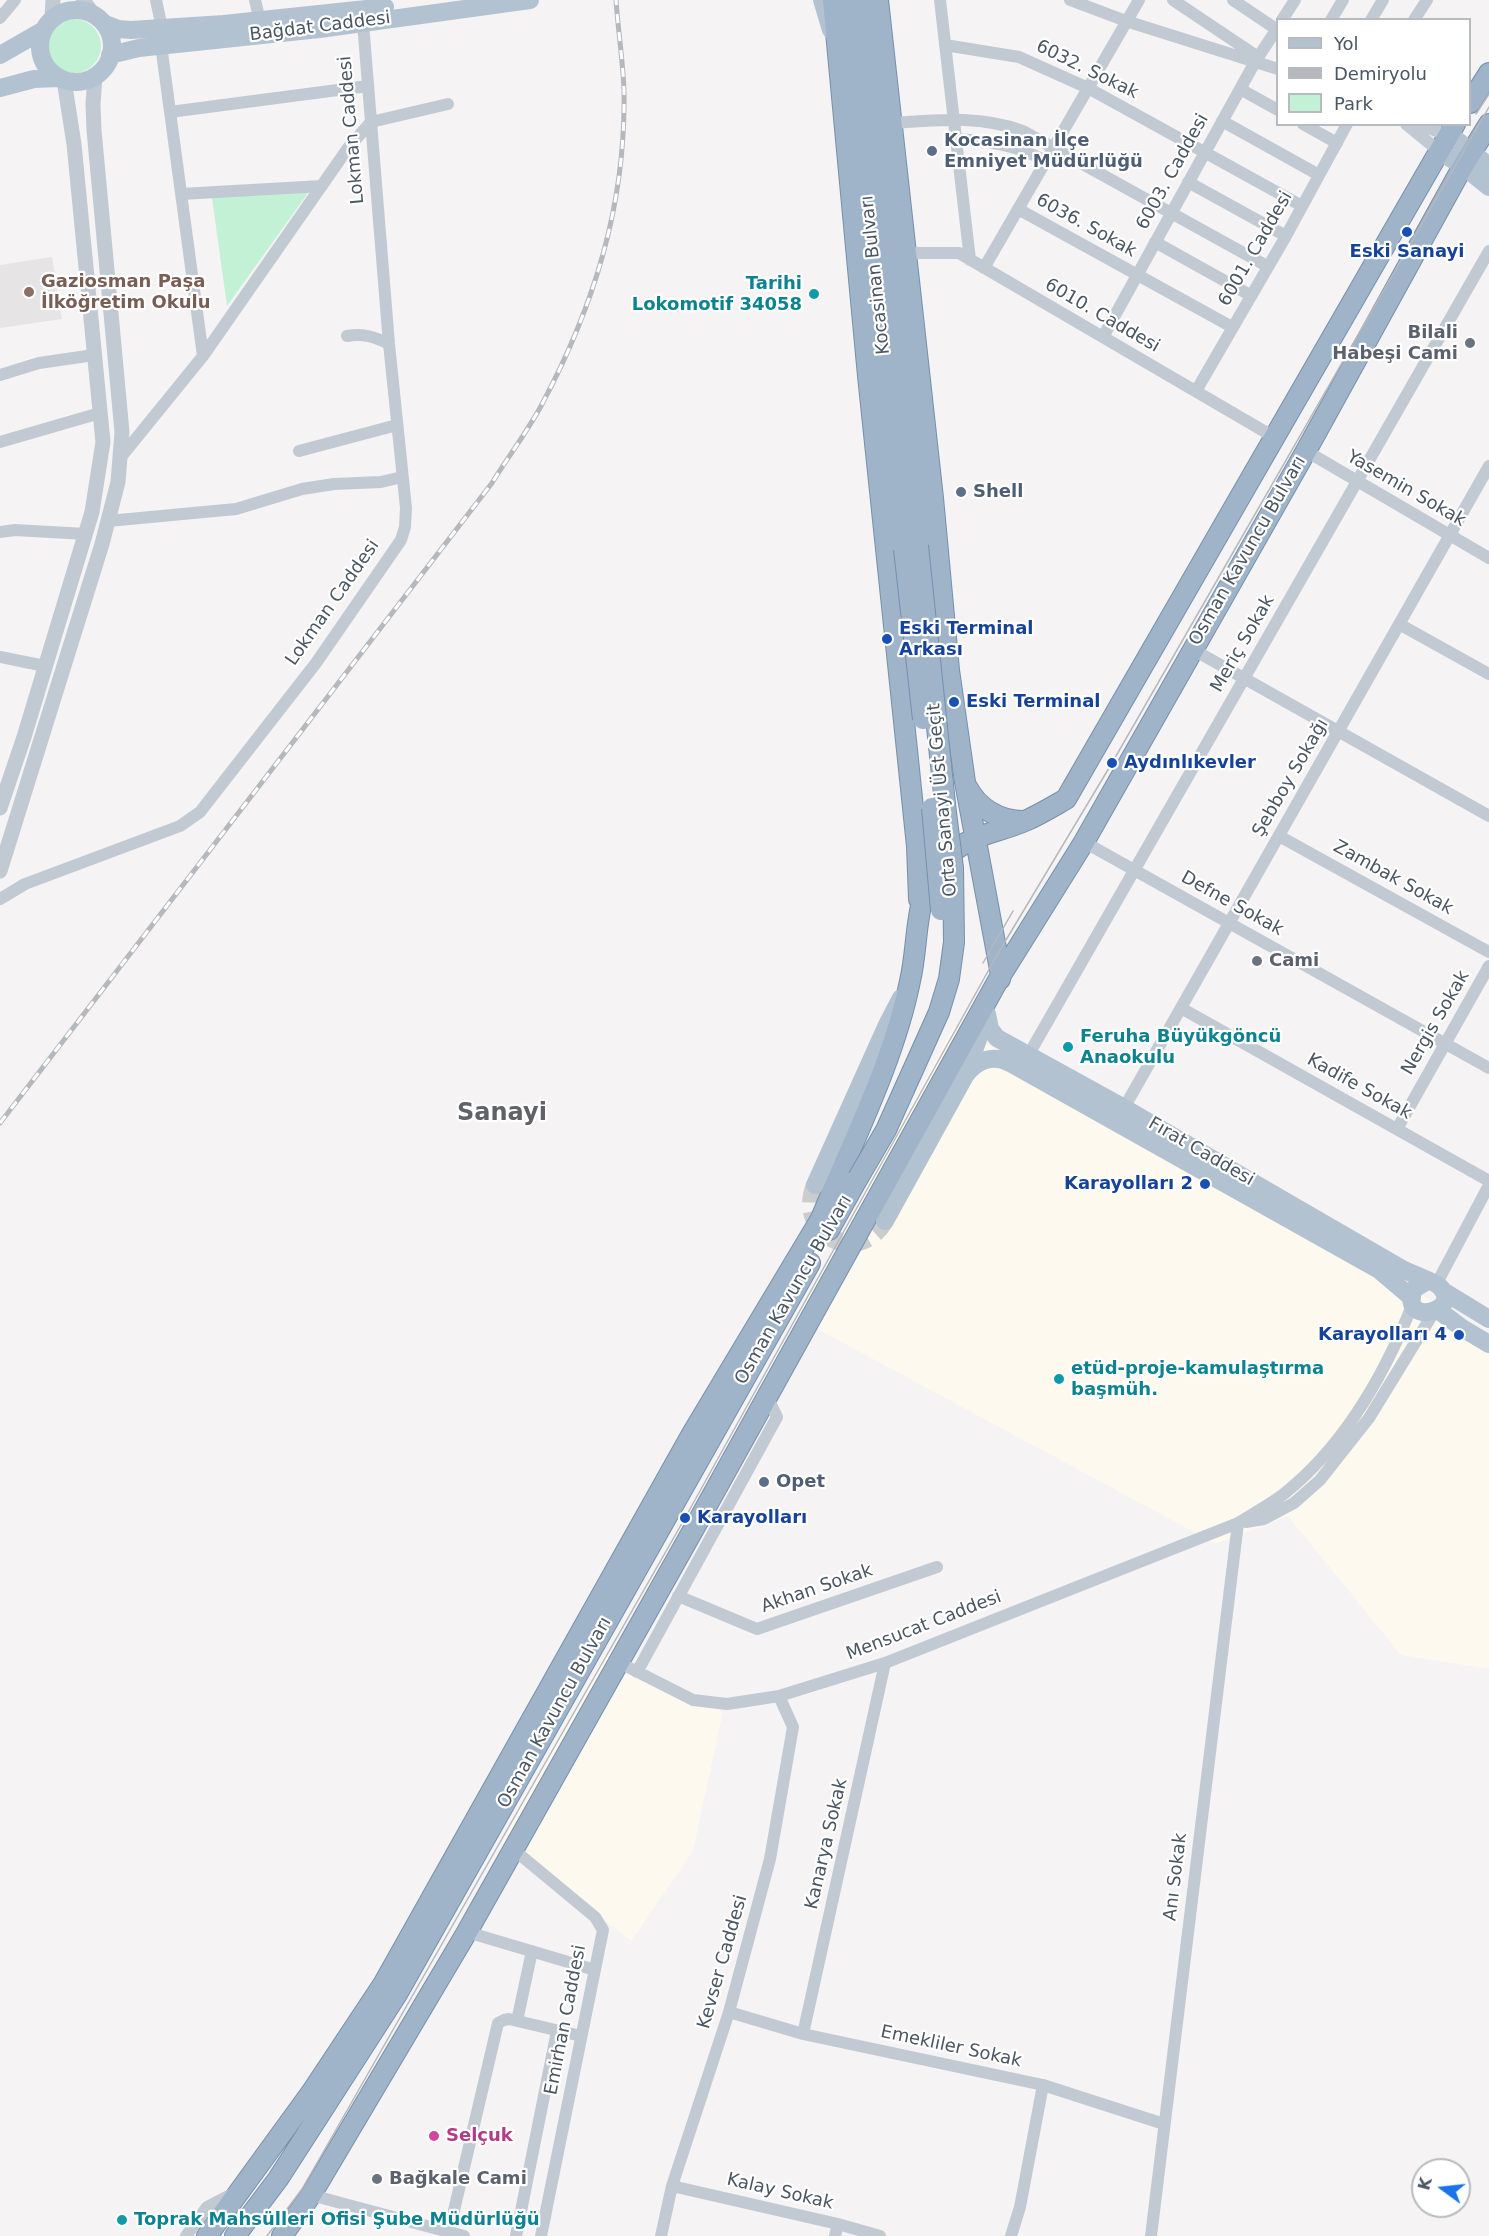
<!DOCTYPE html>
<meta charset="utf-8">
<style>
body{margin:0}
#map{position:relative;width:1489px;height:2236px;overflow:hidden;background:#f5f3f3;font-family:"DejaVu Sans",sans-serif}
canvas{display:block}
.legend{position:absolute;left:1276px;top:18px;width:195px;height:108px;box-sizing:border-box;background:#fff;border:2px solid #b7bbc0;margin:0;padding:8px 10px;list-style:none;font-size:18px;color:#4a5661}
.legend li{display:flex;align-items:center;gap:12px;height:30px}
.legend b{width:30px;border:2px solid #b7bbc0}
.north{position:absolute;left:1411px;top:2158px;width:60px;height:60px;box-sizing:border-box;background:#fff;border:2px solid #b7bbc0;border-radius:50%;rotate:285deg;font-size:16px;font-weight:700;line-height:24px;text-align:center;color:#4a5661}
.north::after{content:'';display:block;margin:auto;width:21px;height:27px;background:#1a73e8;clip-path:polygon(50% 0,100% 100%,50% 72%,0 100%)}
</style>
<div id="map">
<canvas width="1489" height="2236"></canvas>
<ul class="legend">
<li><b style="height:8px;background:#b3c2d1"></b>Yol</li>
<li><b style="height:8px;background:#b5b8bd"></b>Demiryolu</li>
<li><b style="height:16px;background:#c3f1d5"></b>Park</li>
</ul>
<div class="north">K</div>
</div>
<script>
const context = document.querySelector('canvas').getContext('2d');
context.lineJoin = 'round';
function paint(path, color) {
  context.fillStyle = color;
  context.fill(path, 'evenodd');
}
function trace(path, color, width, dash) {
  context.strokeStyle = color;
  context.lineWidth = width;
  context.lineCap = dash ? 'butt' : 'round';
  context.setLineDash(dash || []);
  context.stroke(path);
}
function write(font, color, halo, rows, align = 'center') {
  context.font = font + ' "DejaVu Sans",sans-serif';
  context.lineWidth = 4.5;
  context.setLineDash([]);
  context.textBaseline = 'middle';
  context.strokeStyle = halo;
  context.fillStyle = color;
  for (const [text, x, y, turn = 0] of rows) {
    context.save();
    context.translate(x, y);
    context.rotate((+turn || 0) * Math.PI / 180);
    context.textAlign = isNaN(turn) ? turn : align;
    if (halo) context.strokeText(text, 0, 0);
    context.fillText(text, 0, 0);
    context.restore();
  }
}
paint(new Path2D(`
 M954,1026L1376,1260L1428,1299L1489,1333V1669L1401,1655L1288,1516L1216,1544L797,1318Z
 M608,1650L723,1712L693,1851L631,1941L502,1842Z`), '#fdf9ef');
paint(new Path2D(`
 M52,257L62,319L0,328V265Z`), '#e6e4e5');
paint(new Path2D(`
 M47 46a27 27 0 1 1 54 0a27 27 0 1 1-54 0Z
 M313,186L227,306L212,198Z`), '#c3f1d5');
trace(new Path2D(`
 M815,1185C795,1234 858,1267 885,1221`), '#caccce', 18, [18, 9]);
const trunk = new Path2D(`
 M833,0L868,376L917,846L919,899
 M848,0L904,549
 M862,0L911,452L918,546
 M878,0L933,498L949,670L965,782L1001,975L1000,979
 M1470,103L1489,73
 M967,787C978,808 999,821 1023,821
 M822,1216C853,1141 894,1060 910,981C920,939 912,894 944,860C968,834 995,834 1025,821C1039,815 1052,807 1066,799L1455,124
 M829,1230L858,1178
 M207,2236L311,2093L384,1983L692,1434L828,1207
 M235,2236L278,2179L397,1994L810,1263
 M282,2236L311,2195L467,1932L701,1516L1001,975L1084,842L1306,451L1463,166L1489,124`);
trace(trunk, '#7690ad', 22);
trace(new Path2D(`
 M156,0L162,28
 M255,0L260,21
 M940,0L970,260
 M1070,0L1126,21L1278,69
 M1173,0L1258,57
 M1233,0L1276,29
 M0,18L15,0
 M1282,20L1295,0
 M1331,20L1343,0
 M1371,20L1383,0
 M1414,20L1427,0
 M161,45L203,356
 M945,45L1019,57L1088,88L1302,206
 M1240,89L1278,110
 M170,112L368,86
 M1222,121L1319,175
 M891,123C936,120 980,115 1023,131L1267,266
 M1303,124L1337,143
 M1406,124L1439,151
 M1419,124L1448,136
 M956,139C989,141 1016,145 1046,161
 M1188,182L1286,236
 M181,194L322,186
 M1018,209L1232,327
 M1155,242L1250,295
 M905,253H959L1274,437
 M984,268L1139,0
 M347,336C363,333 375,337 389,344
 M1103,337L1255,62L1278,27
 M0,375L39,363L94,355
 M1196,391L1286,236L1347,124
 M0,442L100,413
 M299,451L397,425
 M1306,451L1489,558
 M121,457L203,356L348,148L371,122L448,104
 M108,521L236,509L302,489L334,484L381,482L402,477
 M0,532L15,530L86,534
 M1399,624L1489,674
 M1192,649L1489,816
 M0,657L45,666
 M1279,836L1489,952
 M1084,842L1489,1068
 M0,899L25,884L180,826L200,812L316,663L401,540L405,527L406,508L389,344L363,23
 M1181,1008L1489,1181
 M1029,1054L1489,251
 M1124,1108L1489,466
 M1397,1129L1489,966
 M1437,1283L1489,1185
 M1246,1522L1264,1519L1294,1503L1320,1480L1369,1418L1434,1312
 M678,1596L757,1629L937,1567
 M618,1662L693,1700L727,1704L779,1696L885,1663L1238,1523C1254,1513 1271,1504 1285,1493C1346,1444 1385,1374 1413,1303
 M637,1672L777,1417L767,1396
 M513,1849L595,1917L603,1930L541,2236
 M467,1932L595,1970
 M729,2012L803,2034L1043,2085L1164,2124
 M517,2021L532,1951
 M803,2034L885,1663
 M672,2186L838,2224L880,2236
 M311,2195L464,2236
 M186,2236L207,2207L236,2192
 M448,2236L498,2023L504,2020L509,2019L581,2036
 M516,2236L557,2031
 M661,2236L672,2186L729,2012L770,1859L793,1727L779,1696
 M835,2236L838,2224
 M1011,2236L1020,2207L1043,2085
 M1151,2236L1238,1523`), '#c1cad2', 12);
trace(new Path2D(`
 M83,0L93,14
 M52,18L53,0
 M0,808L24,737L92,512L103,442L74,144L64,80
 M0,871L102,544L118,482L122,432L94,130L93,104L95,77`), '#c1cad2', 15);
trace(new Path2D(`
 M822,0L831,30
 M40 46a36 36 0 1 1 72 0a36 36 0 1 1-72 0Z
 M105,24L118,29L131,30L224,24L385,7
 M0,55L42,31
 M110,55L139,48L319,29L530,0
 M0,88L34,79L59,78
 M1448,136L1458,141L1489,166
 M1439,151L1463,166L1489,187
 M987,1014L990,1029L997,1038L1124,1108L1404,1270C1411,1273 1436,1283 1439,1286C1466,1311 1398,1328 1414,1289L1427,1281
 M965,1076C976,1060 993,1054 1010,1063L1379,1270L1412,1298
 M815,1185L887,1025L901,998
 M885,1221L965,1076L987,1014
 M1443,1291L1489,1319
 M1438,1310L1462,1328L1489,1344`), '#b3c2d1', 18);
trace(trunk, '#9fb4c9', 20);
trace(new Path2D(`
 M1476,114L1489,94
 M983,963L1013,911
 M267,2236L302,2189L321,2156L685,1518L997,955L1112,763L1489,107`), '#b5b8bd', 1.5);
const rail = new Path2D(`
 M0,1123L492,483C508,457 527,432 541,406C594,307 626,204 624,91C623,61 618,30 616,0`);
trace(rail, '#b5b8bd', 5);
trace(rail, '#fff', 3, [9]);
const trunkBridge = new Path2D(`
 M904,549L923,719
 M932,808L941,910
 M858,1178L886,1130L939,1012L949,979L954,942L953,868L946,813L918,546`);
trace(trunkBridge, '#7690ad', 22, []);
trace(trunkBridge, '#9fb4c9', 20);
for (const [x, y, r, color] of [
 [932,151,6,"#5c6f8a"],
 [1407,232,6,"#1a4fb4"],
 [29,292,6,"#8d6e63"],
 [814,294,6,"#0f9aa8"],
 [1470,343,6,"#6b7280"],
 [961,492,6,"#5c6f8a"],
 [887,639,6,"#1a4fb4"],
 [954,702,6,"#1a4fb4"],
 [1112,763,6,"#1a4fb4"],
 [1257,961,6,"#6b7280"],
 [1068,1047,6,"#0f9aa8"],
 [1205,1184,6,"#1a4fb4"],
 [1459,1335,6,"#1a4fb4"],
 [1059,1379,6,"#0f9aa8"],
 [764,1482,6,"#5c6f8a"],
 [685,1518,6,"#1a4fb4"],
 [434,2136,6,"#d1479c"],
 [377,2179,6,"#6b7280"],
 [122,2220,6,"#0f9aa8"]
]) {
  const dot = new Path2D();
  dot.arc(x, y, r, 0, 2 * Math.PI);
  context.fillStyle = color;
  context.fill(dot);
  trace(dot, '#fff', 2);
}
write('18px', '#4a5661', '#fff', [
 ["Bağdat Caddesi",320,27,-7],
 ["6032. Sokak",1087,70,26],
 ["Lokman Caddesi",352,130,-95],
 ["6003. Caddesi",1173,172,-61],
 ["6036. Sokak",1086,226,29],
 ["6001. Caddesi",1256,249,-60],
 ["Kocasinan Bulvarı",876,275,-96],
 ["6010. Caddesi",1102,316,30],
 ["Yasemin Sokak",1406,489,30],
 ["Osman Kavuncu Bulvarı",1248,551,-60],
 ["Lokman Caddesi",333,603,-55],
 ["Meriç Sokak",1243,644,-60],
 ["Şebboy Sokağı",1291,778,-60],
 ["Orta Sanayi Üst Geçit",943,800,-95],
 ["Zambak Sokak",1393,878,29],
 ["Defne Sokak",1232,904,29],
 ["Nergis Sokak",1436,1023,-60],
 ["Kadife Sokak",1359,1087,29],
 ["Fırat Caddesi",1201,1152,30],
 ["Osman Kavuncu Bulvarı",794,1290,-60],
 ["Akhan Sokak",817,1589,-19],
 ["Mensucat Caddesi",924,1626,-21],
 ["Osman Kavuncu Bulvarı",555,1713,-61],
 ["Kanarya Sokak",827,1844,-77],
 ["Anı Sokak",1176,1877,-83],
 ["Kevser Caddesi",723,1962,-74],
 ["Emirhan Caddesi",566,2020,-79],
 ["Emekliler Sokak",951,2047,12],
 ["Kalay Sokak",780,2192,13]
]);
write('bold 18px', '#4e5e75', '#fff', [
 ["Kocasinan İlçe",944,141],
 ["Emniyet Müdürlüğü",944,162],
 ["Shell",973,492],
 ["Opet",776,1482]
], 'left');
write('bold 18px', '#164399', '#fff', [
 ["Eski Sanayi",1407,252,"center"],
 ["Eski Terminal",899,629],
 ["Arkası",899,650],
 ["Eski Terminal",966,702],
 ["Aydınlıkevler",1124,763],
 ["Karayolları 2",1193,1184,"right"],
 ["Karayolları 4",1447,1335,"right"],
 ["Karayolları",697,1518]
], 'left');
write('bold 18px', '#785e54', '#fff', [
 ["Gaziosman Paşa",41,282],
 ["İlköğretim Okulu",41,303]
], 'left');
write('bold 18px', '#0d838f', '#fff', [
 ["Tarihi",802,284,"right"],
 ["Lokomotif 34058",802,305,"right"],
 ["Feruha Büyükgöncü",1080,1037],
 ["Anaokulu",1080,1058],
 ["etüd-proje-kamulaştırma",1071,1369],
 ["başmüh.",1071,1390],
 ["Toprak Mahsülleri Ofisi Şube Müdürlüğü",134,2220]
], 'left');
write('bold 18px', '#5b616d', '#fff', [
 ["Bilali",1458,333,"right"],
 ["Habeşi Cami",1458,354,"right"],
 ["Cami",1269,961],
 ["Bağkale Cami",389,2179]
], 'left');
write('bold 18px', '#b23c85', '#fff', [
 ["Selçuk",446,2136]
], 'left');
write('bold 24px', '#5f6368', '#fff', [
 ["Sanayi",502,1114]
]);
</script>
